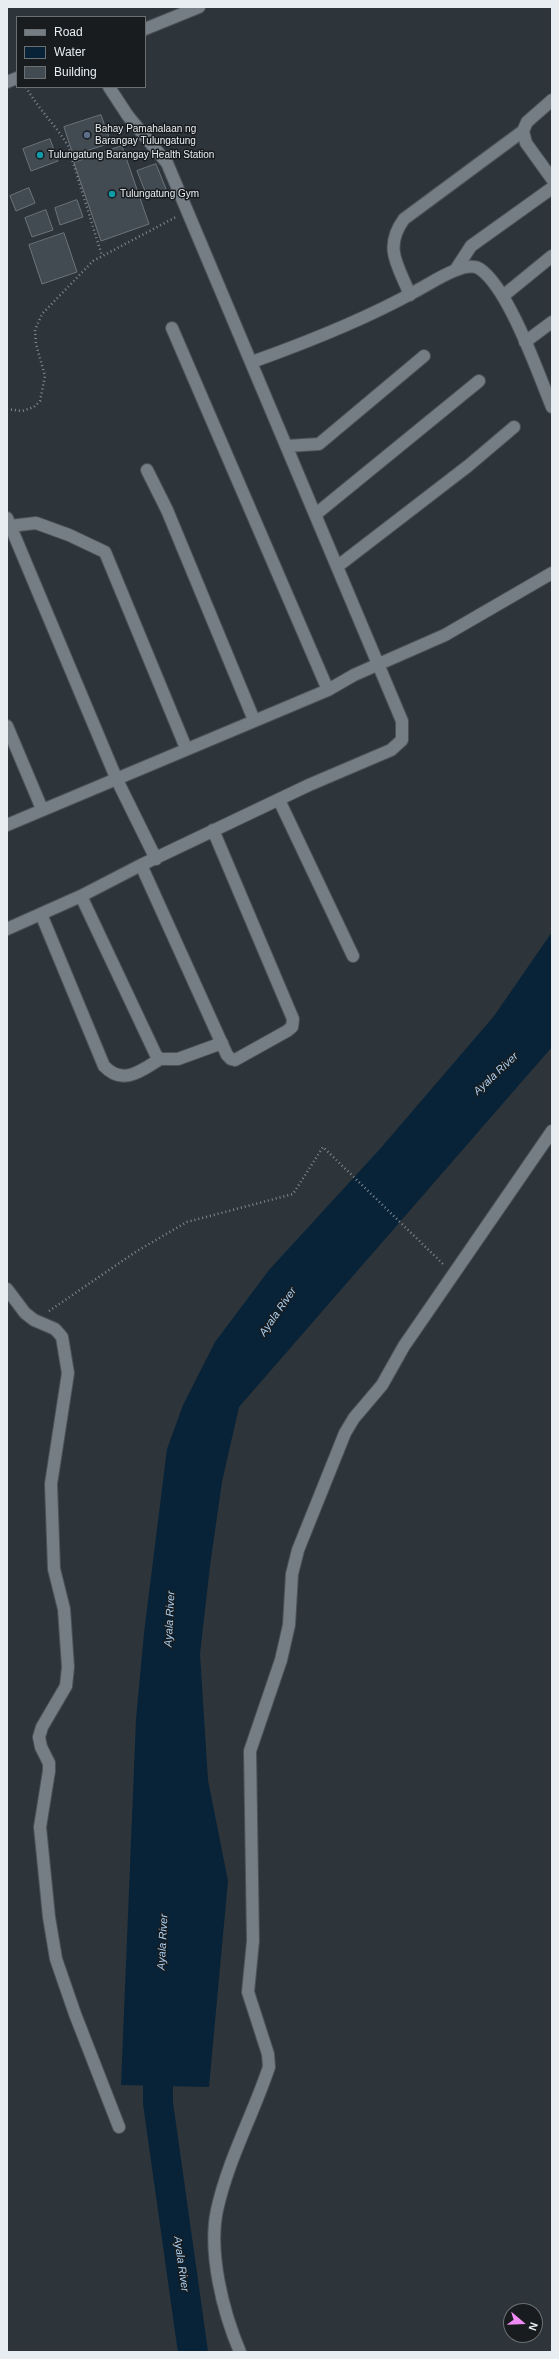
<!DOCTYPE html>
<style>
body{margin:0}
#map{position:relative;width:559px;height:2359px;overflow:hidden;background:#2d353b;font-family:Helvetica,sans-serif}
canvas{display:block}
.frame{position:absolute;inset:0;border:8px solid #e8edf1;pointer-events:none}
.legend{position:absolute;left:16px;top:16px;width:130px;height:72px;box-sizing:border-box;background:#181c1f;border:1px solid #6b7073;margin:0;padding:5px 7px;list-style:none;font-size:12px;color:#e8edf1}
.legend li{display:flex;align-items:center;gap:8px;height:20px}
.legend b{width:20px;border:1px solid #6b7073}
.north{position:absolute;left:503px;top:2303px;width:40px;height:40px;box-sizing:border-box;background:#181c1f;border:1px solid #6b7073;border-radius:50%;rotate:109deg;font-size:11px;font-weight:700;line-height:16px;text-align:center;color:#e8edf1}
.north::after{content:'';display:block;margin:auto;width:14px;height:18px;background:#f08bf5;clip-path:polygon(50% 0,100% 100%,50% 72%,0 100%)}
</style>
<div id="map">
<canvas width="559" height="2359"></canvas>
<div class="frame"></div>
<ul class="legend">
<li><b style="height:5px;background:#757e85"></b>Road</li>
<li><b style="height:11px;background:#082337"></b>Water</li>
<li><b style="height:11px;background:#434b52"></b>Building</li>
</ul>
<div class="north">N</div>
</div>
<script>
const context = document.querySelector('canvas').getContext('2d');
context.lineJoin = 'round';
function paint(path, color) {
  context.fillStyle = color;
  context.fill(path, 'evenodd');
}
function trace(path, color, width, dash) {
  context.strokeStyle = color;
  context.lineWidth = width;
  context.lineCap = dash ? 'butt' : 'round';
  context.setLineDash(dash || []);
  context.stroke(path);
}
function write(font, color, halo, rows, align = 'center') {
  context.font = font + ' Helvetica,sans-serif';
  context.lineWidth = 3;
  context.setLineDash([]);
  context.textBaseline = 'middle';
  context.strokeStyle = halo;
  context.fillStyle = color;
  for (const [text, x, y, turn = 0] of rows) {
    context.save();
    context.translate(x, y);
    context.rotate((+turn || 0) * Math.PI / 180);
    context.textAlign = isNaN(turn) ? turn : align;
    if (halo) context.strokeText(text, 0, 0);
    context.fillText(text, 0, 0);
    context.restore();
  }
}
paint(new Path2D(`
 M552,932V1047L239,1407L222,1482L210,1566L200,1654L208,1780L228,1881L209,2087L121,2085L136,1719L144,1633L167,1449L183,1405L215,1342L269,1270L379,1150L494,1016Z`), '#082337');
trace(new Path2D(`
 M158,2045V2103L193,2352`), '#082337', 30);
const building = new Path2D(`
 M101,115L111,143L73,155L64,127Z
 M50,139L58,161L31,171L23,149Z
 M122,146L149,224L101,241L74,163Z
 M156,164L166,189L147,196L137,171Z
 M29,188L35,203L16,211L10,196Z
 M77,200L83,217L60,225L55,208Z
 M46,210L53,230L32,237L25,218Z
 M64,233L77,272L42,284L29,245Z`);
paint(building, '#434b52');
trace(building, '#6b747b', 1);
const minor = new Path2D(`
 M145,29L199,7
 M7,82L17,78
 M552,100L527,122L523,131L526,143L552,179
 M456,269L471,246L552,188
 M410,295C398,265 383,248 404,219L523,131
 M503,296L552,256
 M172,328L328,690
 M525,342L552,322
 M252,362C308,342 364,320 416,291C430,284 465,259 480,269C509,289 538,373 552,407
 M287,446L319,444L424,356
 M147,470L167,510L254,720
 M316,514L479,381
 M7,518L117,780L156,859
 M10,526L36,523L69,535L105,552L186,748
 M338,566L468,466L514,427
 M7,726L42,809
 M279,800L353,956
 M7,825L328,690L354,675L445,635L552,573
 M141,865L227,1055L231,1059L235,1060L287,1031L292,1027L293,1019L213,830
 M81,896L156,1055L160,1059H178L222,1043
 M41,914L104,1066C123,1086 141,1071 160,1059
 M7,929L81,896L141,865L309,785L391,750L402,740V721L167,163L128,116L109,87
 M7,1289L25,1313L34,1320L55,1329L62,1337L68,1373L51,1484L54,1569L64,1609L68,1667L66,1686L42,1727L39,1737L41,1747L49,1763V1771L40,1827L49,1917L56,1959L75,2014L119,2127
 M240,2352C223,2312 208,2253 217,2210C228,2160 253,2115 269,2067L268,2054L248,1992L253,1941L250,1751L281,1660L289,1625L292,1574L298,1550L345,1433L354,1418L382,1385L404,1346L552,1131`);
trace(minor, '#4c5258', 14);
trace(new Path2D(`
 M26,87C38,109 56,125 68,146L102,256
 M7,409L22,411L34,407L40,401L45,376L36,344L35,330L42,314L93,261L176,217
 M49,1311L137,1251L187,1222L293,1194L323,1147L444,1265`), '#83898f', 2.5, [1, 3]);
trace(minor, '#757e85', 12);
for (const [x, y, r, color] of [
 [87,135,4,"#5c6f8a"],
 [40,155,4,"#0f9aa8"],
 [112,194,4,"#0f9aa8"]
]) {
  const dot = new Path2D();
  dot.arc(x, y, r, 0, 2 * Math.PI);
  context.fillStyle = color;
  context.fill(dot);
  trace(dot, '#181c1f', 1.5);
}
write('10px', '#e8edf1', '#181c1f', [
 ["Bahay Pamahalaan ng",95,129],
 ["Barangay Tulungatung",95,141],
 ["Tulungatung Barangay Health Station",48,155],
 ["Tulungatung Gym",120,194]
], 'left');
write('italic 11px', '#abd2f4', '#181c1f', [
 ["Ayala River",496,1074,-43],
 ["Ayala River",278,1312,-55],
 ["Ayala River",170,1619,-87],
 ["Ayala River",163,1942,-87],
 ["Ayala River",181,2264,82]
]);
</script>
